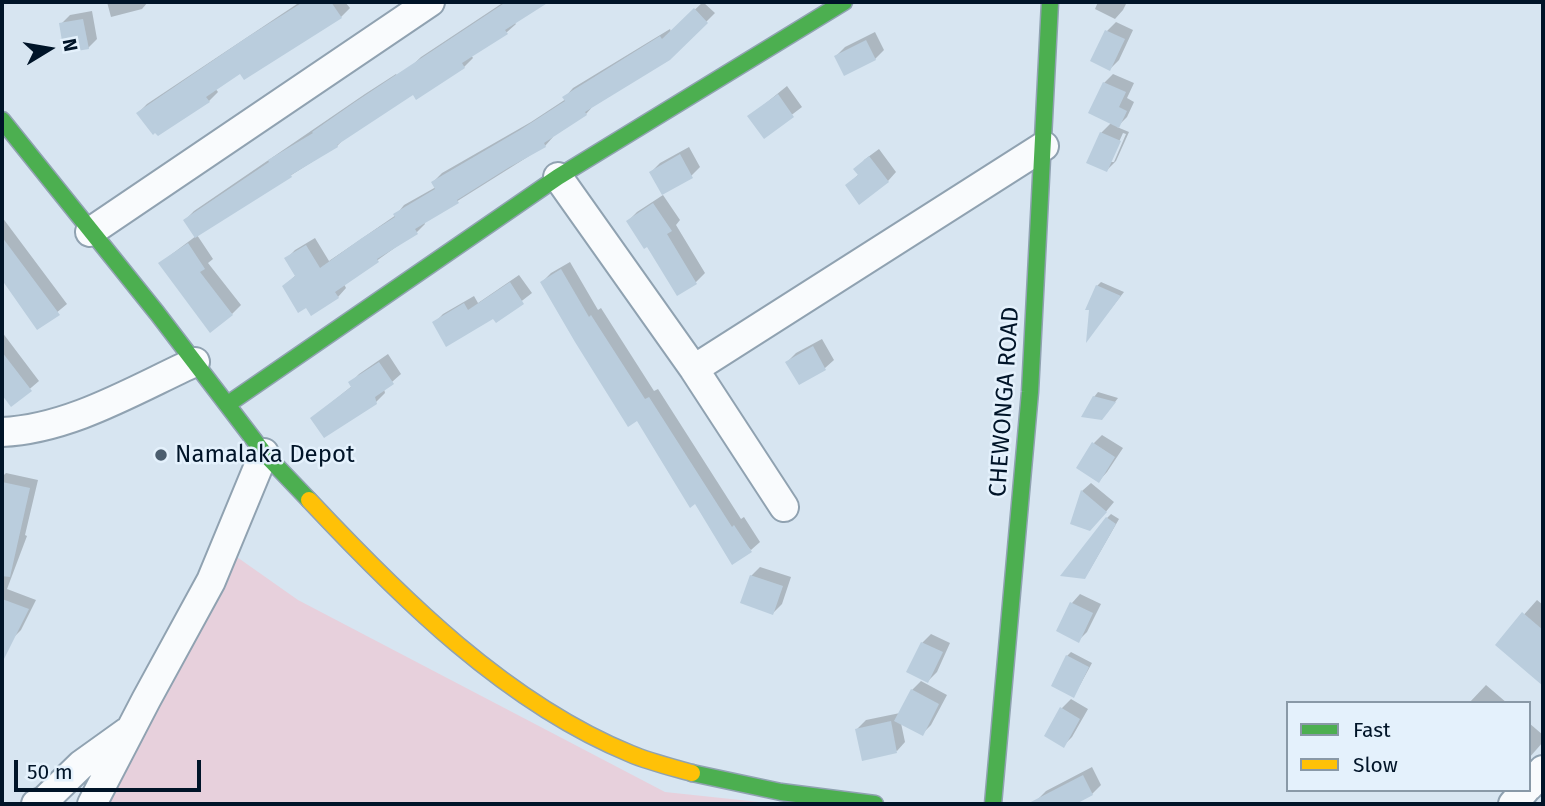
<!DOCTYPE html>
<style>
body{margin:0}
#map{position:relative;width:1545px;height:806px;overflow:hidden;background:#d7e5f1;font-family:"Fira Sans",sans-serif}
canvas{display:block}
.frame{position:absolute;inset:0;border:4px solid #001428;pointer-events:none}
.legend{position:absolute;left:1286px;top:701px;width:245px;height:91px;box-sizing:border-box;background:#e4f1fc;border:2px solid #8999a7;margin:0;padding:9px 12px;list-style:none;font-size:21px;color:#001428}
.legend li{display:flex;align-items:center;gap:14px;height:35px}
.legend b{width:35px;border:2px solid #8999a7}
.north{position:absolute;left:14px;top:14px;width:70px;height:70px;-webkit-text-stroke:5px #e4f1fc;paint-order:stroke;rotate:79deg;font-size:19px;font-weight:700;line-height:28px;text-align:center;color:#001428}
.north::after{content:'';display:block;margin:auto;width:24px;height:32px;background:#001428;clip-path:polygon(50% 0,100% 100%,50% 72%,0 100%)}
.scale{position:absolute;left:14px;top:760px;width:187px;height:32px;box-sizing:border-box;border:4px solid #001428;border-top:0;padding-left:9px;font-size:21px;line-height:24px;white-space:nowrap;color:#001428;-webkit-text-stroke:5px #e4f1fc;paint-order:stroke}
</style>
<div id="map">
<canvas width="1545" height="806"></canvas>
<div class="frame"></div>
<ul class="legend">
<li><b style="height:9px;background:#4caf50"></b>Fast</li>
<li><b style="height:9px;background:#ffc107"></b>Slow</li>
</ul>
<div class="north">N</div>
<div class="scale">50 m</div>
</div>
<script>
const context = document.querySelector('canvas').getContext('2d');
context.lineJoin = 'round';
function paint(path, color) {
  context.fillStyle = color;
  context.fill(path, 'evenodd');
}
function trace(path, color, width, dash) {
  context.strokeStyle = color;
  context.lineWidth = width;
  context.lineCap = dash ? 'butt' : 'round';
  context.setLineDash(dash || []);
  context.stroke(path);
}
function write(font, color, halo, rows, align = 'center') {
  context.font = font + ' "Fira Sans",sans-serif';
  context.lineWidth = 5;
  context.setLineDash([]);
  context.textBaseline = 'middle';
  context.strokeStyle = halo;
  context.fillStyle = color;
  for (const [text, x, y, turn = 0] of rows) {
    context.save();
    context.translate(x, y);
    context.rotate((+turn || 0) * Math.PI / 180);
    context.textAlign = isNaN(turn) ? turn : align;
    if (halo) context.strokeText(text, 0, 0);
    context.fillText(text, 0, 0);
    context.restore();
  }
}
paint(new Path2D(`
 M217,543L298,600L665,792L778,804H93Z`), '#e7d0dc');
paint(new Path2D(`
 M107,2H148L142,9L111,17Z
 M300,2H345L350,8L341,17L240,72L215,88L218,92L209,101L138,113L147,104Z
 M504,2H546L514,22L516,24L507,32L471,55L473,58L464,67L414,93L344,139L337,146L197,235L213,259L208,263L241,305L232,314L160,263L196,236L185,220L194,211L365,94L396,74L399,78L421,57Z
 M703,2L715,13L669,59L594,105L586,114L552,135L553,137L545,146L424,222L425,224L417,232L344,284L346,288L338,297L284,286L296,275L286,259L295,250L315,238L329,261L396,215L404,205L436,187L433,182L442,173L531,122L566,99L565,97L573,88L670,29L671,32Z
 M1098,2H1127L1123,10L1115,19L1095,9Z
 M92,11L97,39L88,48L61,24L70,15Z
 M1116,22L1133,30L1119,60L1110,69L1092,60L1107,31Z
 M875,32L884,50L875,59L836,56L845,47Z
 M1113,74L1134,83L1127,98L1134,102L1127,117L1117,127L1129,132L1116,161L1107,170L1101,133L1111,123L1104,83ZM1123,133L1126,134L1114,162H1110Z
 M787,86L802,107L764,136L750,116Z
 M689,147L700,167L691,176L651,172L660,163Z
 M879,149L896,172L888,181L847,185L859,174L864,160Z
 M663,195L680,220L676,225L705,273L696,282L677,294L648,245L628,221L637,212Z
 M2,217L67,304L38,328L2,277Z
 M570,262L598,310L601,308L654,391L658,389L741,519L744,517L760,542L751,550L696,502L542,282L551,273Z
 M519,275L532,293L496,321L493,317L434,323L443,314L474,296L478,303Z
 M1101,282L1124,292L1088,338L1097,286Z
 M2,332L39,381L11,405L2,392Z
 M822,339L834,360L825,368L799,383L787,362L796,353Z
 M388,354L401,374L384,389L385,393L376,402L312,418L352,386L350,383L359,374Z
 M1098,392L1118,398L1106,414L1094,397Z
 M1102,435L1123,448L1107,472L1099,481L1094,443Z
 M6,473L38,480L25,535L27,536L7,589L36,600L21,630L12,639L2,634V477Z
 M1091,483L1114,502L1099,520L1082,491Z
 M1111,514L1119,519L1088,573L1107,518Z
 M760,567L791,577L782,604L773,613L751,576Z
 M1080,594L1101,604L1087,632L1079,640L1072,603Z
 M1537,600L1543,605V683L1497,645Z
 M931,634L950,643L937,672L928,681L922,643Z
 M1071,652L1092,663L1074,696L1067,656Z
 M921,681L947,695L931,725L922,734L901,723L905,742L897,751L857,729L866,720L900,713L912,690Z
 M1486,685L1507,703H1469Z
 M1071,699L1088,709L1072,737L1063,746L1062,708Z
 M1529,723L1543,735V742L1529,758Z
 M1092,767L1101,785L1092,794L1072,804H1040L1037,800L1046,791Z`), '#0003');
paint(new Path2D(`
 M303,2H331L342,18L244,80L240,74L206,97L210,102L158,136L155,133L153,135L136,113L246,38Z
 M506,2H549L505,30L508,34L462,63L465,68L416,100L413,95L337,145L338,147L291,175L292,177L195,238L183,220L269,162L268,160L313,133L312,132L355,102Z
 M694,8L708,23L670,60L585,112L587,115L544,143L546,147L508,168L457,200L459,203L415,229L418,234L377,259L379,262L335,292L339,298L311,316L306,308L298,313L282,286L295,276L284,258L306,245L320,268L362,238L395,217L393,214L435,189L431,182L520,130L565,101L562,97L660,36L662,39Z
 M83,19L89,49L64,53L59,23Z
 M1105,30L1125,39L1110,71L1090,61Z
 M866,40L876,60L844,76L834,56Z
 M1103,82L1126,92L1119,107L1127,111L1119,128L1088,113Z
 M778,94L794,117L764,139L747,116Z
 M1100,132L1121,141L1107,172L1086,163Z
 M680,154L693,178L662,195L649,172Z
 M869,156L889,182L859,205L845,185L858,175L853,169Z
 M653,203L672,231L667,234L697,284L677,296L647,247L644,249L626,221Z
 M2,237L60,315L37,330L2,280Z
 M188,243L205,269L200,272L233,315L210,333L158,263Z
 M561,269L589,317L591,315L645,399L649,397L732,527L734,525L752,552L732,565L695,504L690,508L637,421L628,427L575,342L540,282Z
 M510,282L524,304L496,323L493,319L446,347L432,322L464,303L468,310Z
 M1096,285L1121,296L1086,343L1089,310H1085Z
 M813,346L826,370L799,385L785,362Z
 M2,352L32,391L11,407L2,395Z
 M379,362L394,384L375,397L377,404L324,438L310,418L351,387L348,382Z
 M1093,396L1116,402L1102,420L1081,417Z
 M1092,442L1115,457L1099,483L1076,468Z
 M2,482L30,488L10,577L2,576Z
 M1081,490L1107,512L1090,531L1070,524Z
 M1106,517L1116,524L1085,579L1060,576Z
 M750,575L783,586L773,615L740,603Z
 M2,599L29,609L2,663Z
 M1070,602L1093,613L1079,643L1056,631Z
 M1522,612L1543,630V686L1495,645Z
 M921,642L943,652L928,683L906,672Z
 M1066,655L1089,667L1074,698L1051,686Z
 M911,689L939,704L923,736L894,721Z
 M1060,707L1080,719L1064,748L1044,736Z
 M891,721L897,753L862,761L855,729Z
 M1083,775L1093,795L1076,804H1027Z`), '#bacddd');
const street = new Path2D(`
 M558,177L694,369L784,507
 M90,232L430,2
 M694,369L1044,146
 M2,432C70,429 134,390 195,362
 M1529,786L1543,770
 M36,804L44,801L81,765L127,732
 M92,804L146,700L211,581L264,453
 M1513,804L1525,790`);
const fast = new Path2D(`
 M2,120L157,313L264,453L309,500
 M228,404L558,177L844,2
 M692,773L781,792L875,804
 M993,804L1030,392L1050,2`);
const slow = new Path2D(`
 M309,500C400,597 506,703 631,754C650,762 671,767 692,773`);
trace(street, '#90a2b1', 32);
trace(fast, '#90a2b1', 19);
trace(slow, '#90a2b1', 19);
trace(street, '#f9fbfd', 28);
trace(fast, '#4caf50', 16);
trace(slow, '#ffc107', 16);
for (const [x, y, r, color] of [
 [161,455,7,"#4b5d6e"]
]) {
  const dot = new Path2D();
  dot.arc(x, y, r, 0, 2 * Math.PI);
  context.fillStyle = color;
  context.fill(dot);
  trace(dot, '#e4f1fc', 2.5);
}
write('24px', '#001428', '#e4f1fc', [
 ["CHEWONGA ROAD",1005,402,-86]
]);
write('24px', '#001428', '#e4f1fc', [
 ["Namalaka Depot",175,455]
], 'left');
</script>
